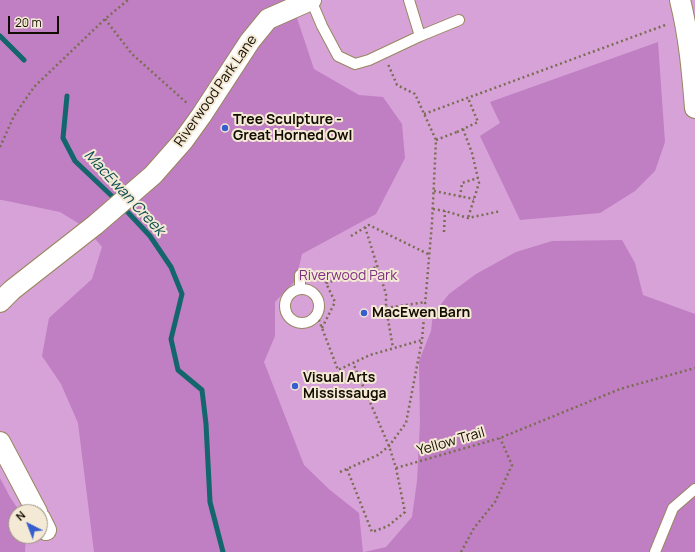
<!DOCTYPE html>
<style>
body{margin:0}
#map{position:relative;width:695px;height:552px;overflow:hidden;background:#dbc79e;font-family:Manrope,sans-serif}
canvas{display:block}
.north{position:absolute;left:8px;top:504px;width:40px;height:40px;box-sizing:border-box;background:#f3e9d4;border:1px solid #999180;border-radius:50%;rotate:318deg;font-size:11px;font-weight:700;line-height:16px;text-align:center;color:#130c01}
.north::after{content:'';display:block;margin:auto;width:14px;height:18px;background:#365ece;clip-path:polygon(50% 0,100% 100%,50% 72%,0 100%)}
.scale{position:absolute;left:8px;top:16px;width:51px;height:18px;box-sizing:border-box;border:2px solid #130c01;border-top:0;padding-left:5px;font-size:12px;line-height:14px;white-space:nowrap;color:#130c01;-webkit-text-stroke:3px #f3e9d4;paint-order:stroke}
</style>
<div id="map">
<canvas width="695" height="552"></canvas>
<div class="north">N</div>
<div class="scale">20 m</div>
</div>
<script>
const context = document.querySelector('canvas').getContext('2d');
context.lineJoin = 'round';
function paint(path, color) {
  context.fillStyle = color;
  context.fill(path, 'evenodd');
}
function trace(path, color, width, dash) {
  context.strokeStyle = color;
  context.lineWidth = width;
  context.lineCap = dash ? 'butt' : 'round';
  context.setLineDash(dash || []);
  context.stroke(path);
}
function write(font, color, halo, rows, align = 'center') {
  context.font = font + ' Manrope,sans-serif';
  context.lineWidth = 4;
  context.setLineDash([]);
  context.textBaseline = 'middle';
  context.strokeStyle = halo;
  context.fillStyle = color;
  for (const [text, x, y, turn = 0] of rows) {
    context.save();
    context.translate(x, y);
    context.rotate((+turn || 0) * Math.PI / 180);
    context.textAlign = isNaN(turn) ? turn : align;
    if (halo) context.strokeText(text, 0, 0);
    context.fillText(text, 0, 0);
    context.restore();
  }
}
paint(new Path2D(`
 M0,0H695V552H0ZM16,512H40V536H16Z`), '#d7a2d8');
paint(new Path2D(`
 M0,0H291L314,69L359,95L383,97L402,124L405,158L389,189L376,214L302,254L296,280L275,302V336L264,362L304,465L330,490L359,513L363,552H94L78,423L61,384L42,356L49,318L92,279L102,247L86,228L60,212L2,200H0Z
 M658,42L665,142L655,171L635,191L600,213L520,220L480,136L500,123L490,102Z
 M622,240L635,263L643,295L695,314V552H364L386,547L412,517L417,481L420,423L419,361L431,331L433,314L449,294L476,274L516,252L552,241Z
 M0,478L10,497L20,512H16V536H26L25,552H0Z`), '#c07ec3');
trace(new Path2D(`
 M0,36L24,60
 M67,96L63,138L75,161L116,200
 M122,206L150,236L171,267L182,294L171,339L178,370L202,390L206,424L210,502L223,552`), '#13666b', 5);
const lane = new Path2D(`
 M311,0L322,26L338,56L355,64L369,60L420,36L459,20
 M409,0L420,36
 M300,275V289
 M285 306a17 17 0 1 1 34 0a17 17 0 1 1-34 0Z
 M655,552L673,508L695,489`);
const street = new Path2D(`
 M680,0C689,36 692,71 695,108
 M0,302L12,290L95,225L153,175L183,141L201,116L250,41L268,19L311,0
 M0,442L37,512
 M40,518L46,530`);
trace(lane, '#99865f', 12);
trace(street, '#99865f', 22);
trace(new Path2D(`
 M105,19L132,54L188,104
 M424,114L668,24
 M463,129L472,153L479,183L468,218
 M457,132L478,122L468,98
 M436,140L457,132
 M0,147L14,116L34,87L105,19L128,0
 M434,191L474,199
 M460,197L462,183L478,178
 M433,209L445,211L468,218L501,211
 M365,227L386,294V308L393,348
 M444,232L445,211
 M351,236L369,225L430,255
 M386,308L426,302
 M317,315L338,370L370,355L422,340
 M322,328L335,302L326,283L377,267
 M396,468L500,438L620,389L695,368
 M347,469L372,532L388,526L405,512L396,468L389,446L353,363
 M340,472L378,455L389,446L406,423L422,340L432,223L436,140L415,94L397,85L388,64
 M461,552L474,528L495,502L512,465L500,438`), '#7a6d52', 2.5, [2, 3]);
trace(lane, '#fff', 10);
trace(street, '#fff', 20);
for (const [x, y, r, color] of [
 [225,128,4,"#365ece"],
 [364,313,4,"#365ece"],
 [295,386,4,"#365ece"]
]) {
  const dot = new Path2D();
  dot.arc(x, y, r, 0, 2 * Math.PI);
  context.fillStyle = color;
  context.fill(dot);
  trace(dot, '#f3e9d4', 1.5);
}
write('14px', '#130c01', '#f3e9d4', [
 ["Riverwood Park Lane",216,91,-55],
 ["Yellow Trail",451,442,-16]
]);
write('bold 14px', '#130c01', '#f3e9d4', [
 ["Tree Sculpture -",233,120],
 ["Great Horned Owl",233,136],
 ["MacEwen Barn",372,313],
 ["Visual Arts",303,378],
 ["Mississauga",303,394]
], 'left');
write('14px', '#7e2f82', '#f3e9d4', [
 ["Riverwood Park",348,276]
]);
write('italic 15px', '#0b4b52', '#f3e9d4', [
 ["MacEwan Creek",124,193,47]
]);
</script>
